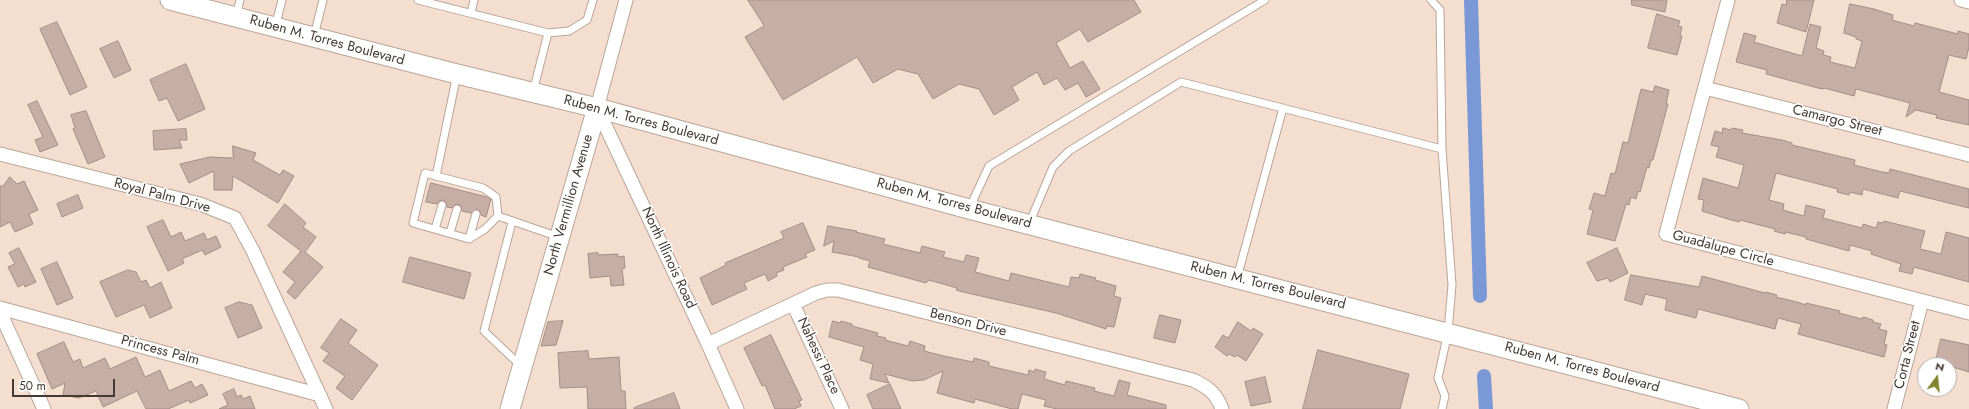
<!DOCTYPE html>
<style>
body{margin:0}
#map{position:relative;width:1969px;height:409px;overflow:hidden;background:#f3decf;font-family:Jost,sans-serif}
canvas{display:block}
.north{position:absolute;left:1917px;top:357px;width:40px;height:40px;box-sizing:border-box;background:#fff;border:1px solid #b4b0ae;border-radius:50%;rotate:15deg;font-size:11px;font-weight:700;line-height:16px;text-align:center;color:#433a34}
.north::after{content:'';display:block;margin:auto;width:14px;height:18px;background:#82832c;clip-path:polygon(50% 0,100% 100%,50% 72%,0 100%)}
.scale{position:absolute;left:12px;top:379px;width:103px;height:18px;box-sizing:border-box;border:2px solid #433a34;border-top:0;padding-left:5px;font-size:12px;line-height:14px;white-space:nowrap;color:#433a34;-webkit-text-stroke:3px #fff;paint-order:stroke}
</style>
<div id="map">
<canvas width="1969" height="409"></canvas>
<div class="north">N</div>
<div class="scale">50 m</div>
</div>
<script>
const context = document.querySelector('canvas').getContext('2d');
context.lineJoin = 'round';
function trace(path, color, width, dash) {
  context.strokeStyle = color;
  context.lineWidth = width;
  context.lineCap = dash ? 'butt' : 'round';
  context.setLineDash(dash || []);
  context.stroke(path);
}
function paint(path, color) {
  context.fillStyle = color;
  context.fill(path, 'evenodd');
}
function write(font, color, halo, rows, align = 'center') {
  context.font = font + ' Jost,sans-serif';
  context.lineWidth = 3;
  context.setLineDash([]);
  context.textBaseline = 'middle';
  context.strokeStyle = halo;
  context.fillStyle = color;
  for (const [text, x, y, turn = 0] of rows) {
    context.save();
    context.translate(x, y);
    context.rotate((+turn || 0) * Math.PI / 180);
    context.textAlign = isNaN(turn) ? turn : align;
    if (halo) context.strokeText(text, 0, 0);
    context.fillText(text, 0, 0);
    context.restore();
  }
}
trace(new Path2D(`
 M1471,0L1480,296
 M1484,376L1486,409`), '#7a98d6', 14);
const building = new Path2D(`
 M748,0H1134L1141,12L1088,42L1080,29L1056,43L1070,68L1083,61L1100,89L1086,97L1078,83L1065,90L1057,78L1044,85L1037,72L1012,87L1019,100L994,115L979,89L959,84L933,99L918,74L898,69L873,83L857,57L783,100L745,37L764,26Z
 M1632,0H1667L1665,12L1632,5Z
 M1787,0H1814L1806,32L1777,23L1782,4L1786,5Z
 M1850,4L1874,9L1893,15L1892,20L1914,26L1915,23L1958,34V31L1969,34V47L1966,59L1949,55L1939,92L1969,100V125L1936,118L1937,115L1916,110L1906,117L1910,103L1856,89L1854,96L1824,88L1823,89L1818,88L1766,74L1767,70L1736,62L1744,33L1756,36L1754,42L1802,56L1810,24L1821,27L1816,48L1824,51L1823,55L1831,57L1830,62L1855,68L1862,41L1856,39V37L1844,33Z
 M1657,14L1680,21L1678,26L1682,27L1680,35L1682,36L1677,55L1648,48Z
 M57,22L87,87L70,95L40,29Z
 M118,41L131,70L114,78L100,49Z
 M186,64L205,109L178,121L167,98L159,101L150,80Z
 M1655,86L1669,90L1666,104H1668L1653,160H1651L1649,168L1647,167L1640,192L1638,191L1636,199L1631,197L1629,205L1626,204L1615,241L1587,234L1593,210L1589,209L1594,193L1605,196L1611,173L1615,174L1623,142L1628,143L1641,89L1653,92Z
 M37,101L58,145L40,152L35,140L43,137L28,105Z
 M86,111L105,157L88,164L73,129L75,128L71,115Z
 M1723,128L1731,130L1732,128L1743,130L1742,133L1782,140L1792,143V145L1855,160L1854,165L1882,172L1889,173L1890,169L1969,189V208L1900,191L1898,198L1863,189L1862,195L1850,192L1849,195L1837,192L1838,189L1776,173L1769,200L1784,204L1783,210L1804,216L1806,205L1825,210L1823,218L1862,228L1863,224L1876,228L1878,222L1883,223L1884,221L1925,231L1920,249L1941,254L1946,232L1969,238V282L1914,267L1912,274L1899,271L1901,264L1871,254L1872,251L1850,245L1849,251L1806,239V237L1785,232V234L1774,231L1775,229L1740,220L1739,222L1728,219L1702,211L1704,200L1698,199L1703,178L1738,188L1744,165L1716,157L1719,147L1711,145L1715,131L1722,133Z
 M186,129L187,140H179L182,148L154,150L153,131Z
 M233,146L256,153L253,160L280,175L283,170L294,176L278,203L233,176L232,190H214V171L189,183L180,164L210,157L233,158Z
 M10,177L17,184L24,181L38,210L29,214L33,224L15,232L10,222L0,227V186H3Z
 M431,183L487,197L491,199L486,217L481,215L480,211L477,209L471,213L462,211L461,206L458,204L454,205L452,208L447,207L446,202L443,200L439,201L437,204L426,202Z
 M78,195L83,208L62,217L57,204Z
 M285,204L306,223L303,227L316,237L305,252L323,267L295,299L287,292L295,282L283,272L301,251L268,226Z
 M163,220L171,237L181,232L185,241L204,233L207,240L216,236L221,247L205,255L202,250L182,259L184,263L168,271L147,227Z
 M803,223L815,250L805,254L807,257L783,267L784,270L776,273L777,276L768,281L765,274L744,283L747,289L712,305L700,278L726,265L725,263L784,238L781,232Z
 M828,226L857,231L856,232L885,239L883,244L920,253L922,246L945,252L943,257L964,262L966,255L979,258L975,272L1009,281L1011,273L1069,287L1071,277L1079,278L1080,274L1096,278L1095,280L1116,286L1114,296L1121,298L1114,327L1107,326L1106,329L1056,313L963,292L956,290L957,288L929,280L926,283L868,267L870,261L859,258V257L832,252L834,241L824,246Z
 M19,248L36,282L25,287L24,284L18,287L8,267L15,264L9,253Z
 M1617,248L1628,273L1610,282L1608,278L1597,281L1587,263Z
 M598,253V255L618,254V257L624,256L625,268L622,269L624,285L611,286L610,276L590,278L588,254Z
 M410,257L471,273L464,299L403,282Z
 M57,262L73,298L57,305L41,269Z
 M128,270L136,272L141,282L146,280L150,288L161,282L172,308L150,318L144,305L116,317L100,282Z
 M1631,275L1699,287L1702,276L1765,293L1766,292L1777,295L1776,297L1797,302L1806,305V303L1840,311L1839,313L1862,319L1863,317L1873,320V322L1881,324L1879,329L1887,331L1884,344L1887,345L1884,357L1798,334L1801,324L1778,318L1775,329L1698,309L1696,318L1665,310L1667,299L1645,294L1642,305L1625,300Z
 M239,302L252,305L262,328L238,338L225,308Z
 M1160,315L1181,320L1175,343L1154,338Z
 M341,319L357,330L348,343L378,365L352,400L336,388L345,376L323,361L329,353L321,348Z
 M563,321L556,345L541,346L548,322Z
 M833,321L840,323L841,321L852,324V326L878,333L877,336L886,338L885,340L908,346L910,341L925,346L924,351L944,356L973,362L974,358L989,362V366L1028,375L1029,370L1034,372L1035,369L1046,372L1044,379L1065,385L1066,381L1095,388L1094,391L1114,396L1119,380L1130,383L1127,395L1166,405V409H1057L1044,406L1046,400L1022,394L1018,409H1012L975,399L974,403L937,393L943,371L924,380L912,381L885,374L889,383L870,379L873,364L860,360L864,347L829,337Z
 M1238,322L1251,331L1253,328L1263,334L1246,361L1237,355L1235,357L1229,354L1227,356L1215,347L1223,335L1228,338Z
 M771,335L802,400L799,401L801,406L794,409H775L765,385L762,386L744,348Z
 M1941,339L1969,345V372L1949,366V365H1935Z
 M64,342L73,362L80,359L83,368L105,358L110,369L136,357L145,377L160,370L169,391L191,381L195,388L202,384L208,395L190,403L189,400L168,409H146L137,391L103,407L96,391L79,398L63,395L65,383L52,389L37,354Z
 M1318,350L1409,374L1400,409H1303Z
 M588,351L589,359L619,357L621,391H625L626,409H588L587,387L560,388L558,353Z
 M1265,377L1271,402L1251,406L1245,382Z
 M890,384L901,409H873L867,395Z
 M234,389L237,397L241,395L243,399L250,396L255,409H219L228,405L223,394Z
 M674,393L680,409H634V408Z`);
paint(building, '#c6aea5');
trace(building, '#a58d85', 1);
const lane = new Path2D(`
 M418,0L548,33
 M1431,0L1440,10L1442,149L1452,285L1448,332L1438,378L1445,396L1442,409
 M471,13L474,0
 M236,17L240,0
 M275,27L282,0
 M314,36L323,0
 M457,74L436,176L483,188L496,197L498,216L559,237
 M533,92L548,33L569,31L587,20L593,0
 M436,176L425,173L413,223L469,239L485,229L498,216
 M969,209L989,166L1265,0
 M512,222L484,331L521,366
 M1029,224L1053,167L1069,151L1181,82L1442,149
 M435,229L442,205
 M450,233L457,209
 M469,239L476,214
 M1237,278L1283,108`);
const street = new Path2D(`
 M626,0L597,108L708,344L737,409
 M1728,0L1666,234L1969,313
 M1961,0L1969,2
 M1705,88L1969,155
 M0,154L200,204L235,218L253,251L326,409
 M793,304L842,409
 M0,308L320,395
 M0,312L44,409
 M708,344L816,293L827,290H838L1193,380C1208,387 1216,393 1222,409
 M1894,409L1922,301`);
const secondary = new Path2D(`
 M170,0L457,74L597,108L969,209L1739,409
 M510,409L597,108`);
trace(lane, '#baa698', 9);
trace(street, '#baa698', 15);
trace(secondary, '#baa698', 21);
trace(lane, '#fff', 7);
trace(street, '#fff', 13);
trace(secondary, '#fff', 19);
write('14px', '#433a34', '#fff', [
 ["Ruben M. Torres Boulevard",327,41,15],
 ["Ruben M. Torres Boulevard",641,121,15],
 ["Camargo Street",1837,121,14],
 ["Royal Palm Drive",162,196,15],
 ["Ruben M. Torres Boulevard",954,204,15],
 ["North Vermillion Avenue",569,205,-74],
 ["Guadalupe Circle",1723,249,15],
 ["North Illinois Road",668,258,65],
 ["Ruben M. Torres Boulevard",1268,286,14],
 ["Benson Drive",968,323,14],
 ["Princess Palm",160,351,15],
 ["Corta Street",1908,355,-76],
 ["Nahessi Place",818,356,65],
 ["Ruben M. Torres Boulevard",1582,368,15]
]);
</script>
